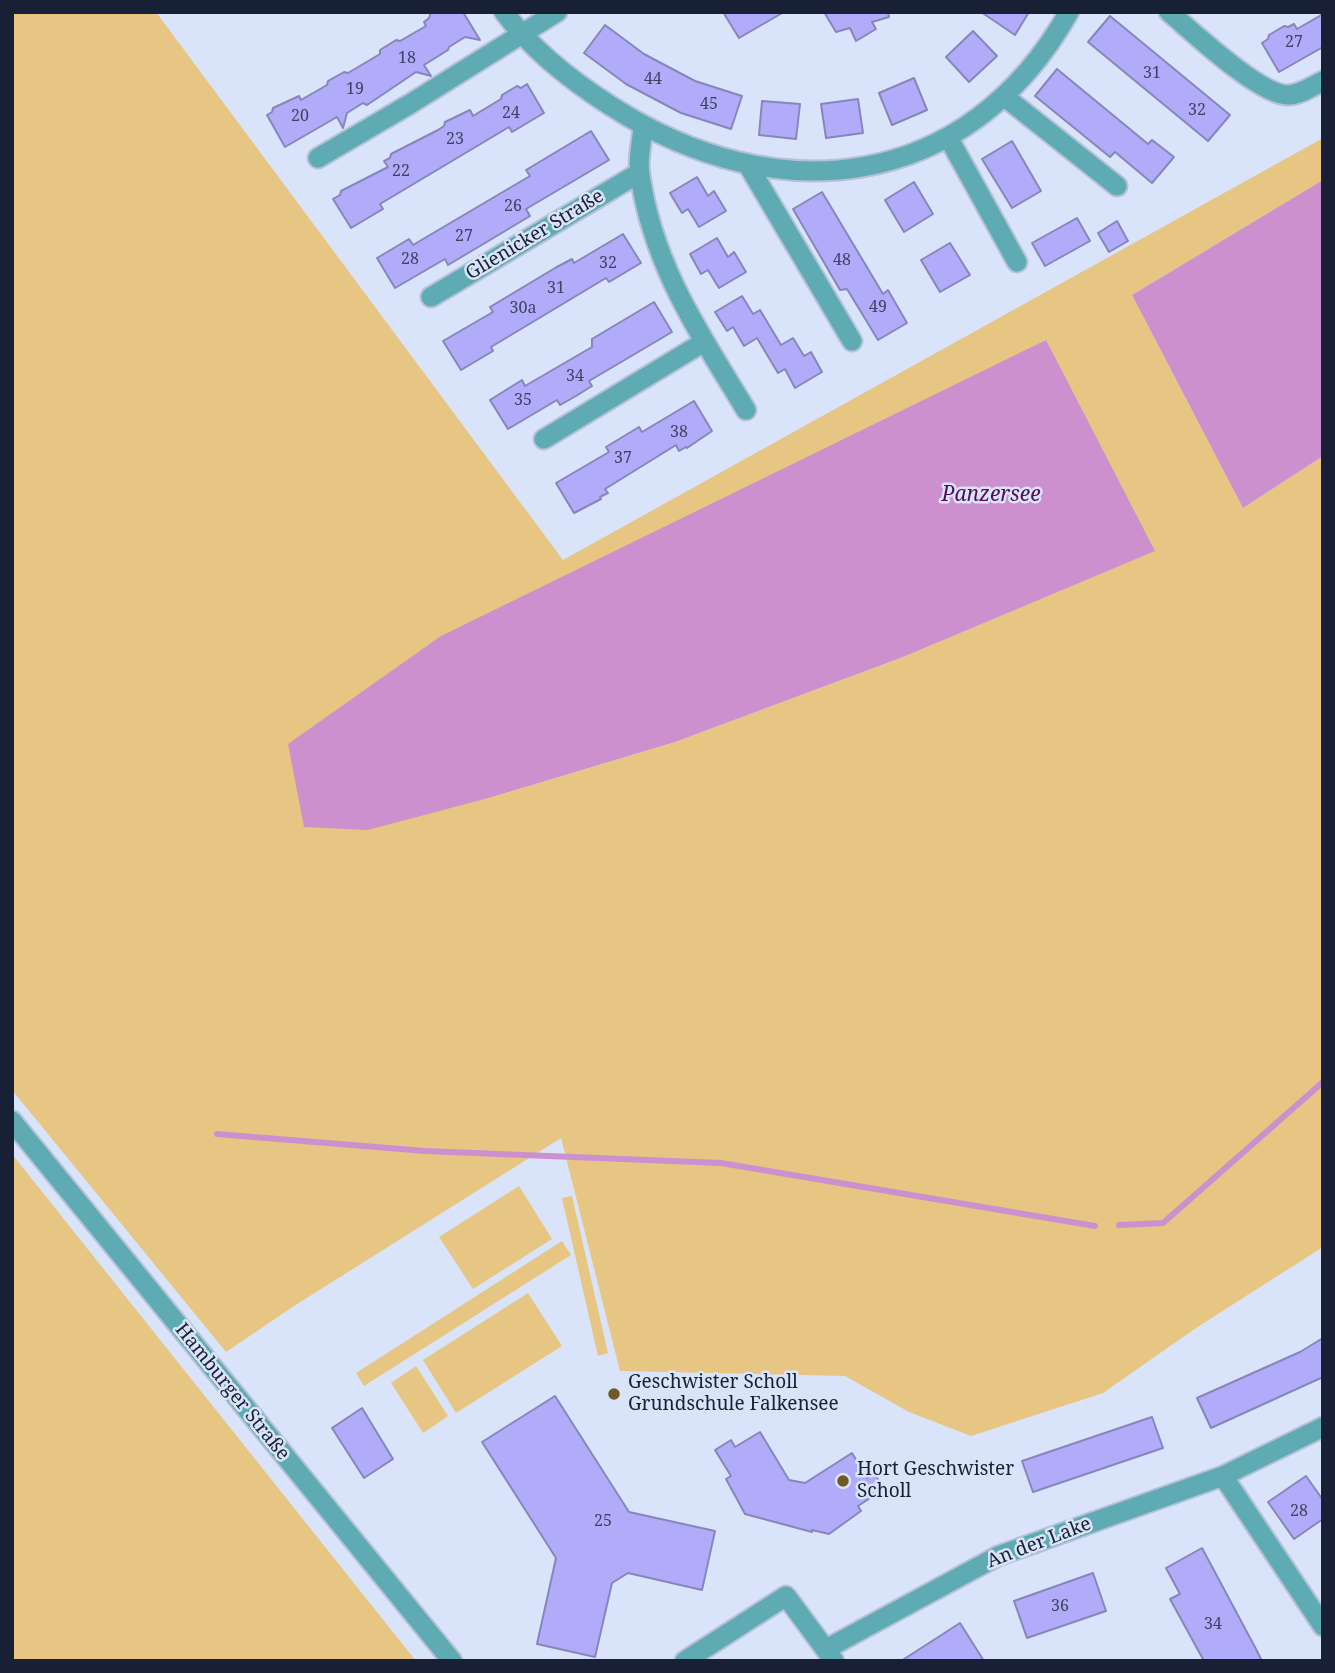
<!DOCTYPE html>
<meta charset="utf-8">
<style>
body{margin:0}
#map{position:relative;width:1335px;height:1673px;overflow:hidden;background:#d9e4fb;font-family:"Noto Serif",serif}
canvas{display:block}
.frame{position:absolute;inset:0;border:14px solid #172034;pointer-events:none}
</style>
<div id="map">
<canvas width="1335" height="1673"></canvas>
<div class="frame"></div>
</div>
<script>
const context = document.querySelector('canvas').getContext('2d');
context.lineJoin = 'round';
function paint(path, color) {
  context.fillStyle = color;
  context.fill(path, 'evenodd');
}
function trace(path, color, width, dash) {
  context.strokeStyle = color;
  context.lineWidth = width;
  context.lineCap = dash ? 'butt' : 'round';
  context.setLineDash(dash || []);
  context.stroke(path);
}
function write(font, color, halo, rows, align = 'center') {
  context.font = font + ' "Noto Serif",serif';
  context.lineWidth = 5;
  context.setLineDash([]);
  context.textBaseline = 'middle';
  context.strokeStyle = halo;
  context.fillStyle = color;
  for (const [text, x, y, turn = 0] of rows) {
    context.save();
    context.translate(x, y);
    context.rotate((+turn || 0) * Math.PI / 180);
    context.textAlign = isNaN(turn) ? turn : align;
    if (halo) context.strokeText(text, 0, 0);
    context.fillText(text, 0, 0);
    context.restore();
  }
}
paint(new Path2D(`
 M12,12H156L563,560L1323,138V180L1132,295L1243,508L1323,456V1247L1196,1328L1103,1393L971,1436L909,1412L845,1376L620,1371L561,1138L294,1306L226,1352L12,1090ZM1045,340L1154,551L903,657L675,742L492,797Z
 M12,1154L416,1661H12Z
 M519,1186L552,1239L473,1289L439,1237Z
 M572,1196L608,1353L598,1356L562,1198Z
 M562,1241L571,1255L364,1386L356,1373Z
 M528,1293L562,1346L456,1413L423,1360Z
 M416,1366L448,1416L423,1433L391,1383Z`), '#e6c682');
paint(new Path2D(`
 M1323,180V456L1243,508L1132,295Z
 M1046,340L1155,551L903,657L675,742L492,797L368,830L304,827L288,744L441,636Z`), '#cc90ce');
trace(new Path2D(`
 M217,1134L425,1151L721,1163L1095,1226
 M1119,1225L1163,1223L1323,1082`), '#cc90ce', 6);
const building = new Path2D(`
 M431,12H463L480,40L465,37L449,47L448,50L424,65L431,76L416,72L367,105L363,103L347,113L343,128L337,117L285,147L267,115L272,112L273,108L299,96L301,100L327,85L328,81L344,72L348,73L380,54V50L396,40L400,41L426,26L424,22L429,18Z
 M723,12H784L739,38Z
 M824,12H888L889,17L872,22L876,29L856,41L850,28L836,32Z
 M981,12H1029L1015,35Z
 M1323,14V47L1279,72L1262,43L1268,39L1269,35L1284,26L1288,27L1294,24L1297,29Z
 M1110,16L1230,115L1208,141L1088,42Z
 M605,25L644,54L695,81L742,96L731,129L681,113L626,84L584,53Z
 M973,31L997,56L969,82L946,57Z
 M1057,69L1148,144L1152,140L1174,157L1152,183L1115,152L1110,157L1035,96Z
 M914,78L927,110L892,125L879,93Z
 M527,84L544,113L512,132L509,127L380,204L383,209L351,228L333,199L340,195L341,191L388,167L384,161L390,158L391,154L438,130L444,126L445,122L470,110L473,116L501,99L502,95L517,86L521,88Z
 M858,99L863,133L826,138L821,104Z
 M762,101L800,104L796,139L759,135Z
 M591,131L609,160L526,209L530,216L485,243L448,265L445,259L395,288L377,258L409,239L413,245L496,196L530,176L526,170Z
 M1012,141L1041,191L1012,208L982,159Z
 M697,177L708,196L714,191L726,211L699,227L688,209L682,213L670,193Z
 M914,182L933,214L904,232L885,200Z
 M822,192L883,294L888,290L907,323L878,340L847,289L840,290L793,209Z
 M1077,218L1090,241L1045,266L1032,243Z
 M1117,221L1128,241L1109,252L1098,233Z
 M623,234L641,263L609,282L606,278L491,347L493,351L461,370L443,341L493,312L490,307L555,268L572,259L574,263Z
 M717,238L728,257L734,252L746,272L719,288L708,270L701,274L690,254Z
 M950,243L970,275L940,292L921,260Z
 M742,296L753,314L760,310L781,345L793,338L804,356L811,352L822,372L795,388L785,369L778,373L757,338L744,346L733,327L727,331L715,312Z
 M654,302L672,332L589,381L592,386L576,396L560,405L557,400L508,429L490,400L522,380L525,386L592,347V339Z
 M694,401L712,431L687,448L686,447L679,451L676,445L605,489L608,493L600,497L601,499L574,513L556,483L609,452L606,447L639,427L642,432Z
 M1323,1338V1377L1211,1428L1197,1398L1300,1352Z
 M555,1396L629,1512L715,1531L702,1590L628,1573L612,1583L595,1657L537,1644L556,1558L482,1442Z
 M362,1408L393,1459L364,1478L332,1428Z
 M1152,1417L1163,1448L1033,1492L1022,1461Z
 M760,1432L789,1480L805,1483L852,1453L867,1478L874,1473L884,1489L858,1506L861,1511L829,1534L812,1530V1532L745,1514L726,1479L731,1476L715,1450L731,1440L735,1447Z
 M1306,1476L1323,1500V1519L1294,1539L1268,1502Z
 M1202,1548L1256,1649L1262,1661H1204L1170,1599L1180,1594L1166,1568Z
 M1093,1573L1106,1611L1027,1638L1014,1601Z
 M960,1623L984,1661H901Z`);
paint(building, '#b0acf9');
trace(building, '#8885bd', 2);
const minor = new Path2D(`
 M504,12C533,51 570,80 611,106C777,213 967,192 1069,12
 M1169,12C1193,32 1259,95 1288,95C1300,95 1313,86 1323,81
 M1005,97L1117,186
 M643,127C642,142 637,160 640,175C653,266 700,334 746,410
 M948,137L1017,262
 M318,158L410,104L557,12
 M748,165L852,341
 M431,297L639,173
 M544,439L704,342
 M12,1121L452,1661
 M1223,1476L1323,1626
 M826,1649L998,1556L1223,1476L1323,1427
 M685,1661L786,1596L834,1661`);
trace(minor, '#b6c1d7', 23);
trace(minor, '#5fabb4', 19);
for (const [x, y, r, color] of [
 [614,1394,7,"#6f5929"],
 [843,1481,7,"#6f5929"]
]) {
  const dot = new Path2D();
  dot.arc(x, y, r, 0, 2 * Math.PI);
  context.fillStyle = color;
  context.fill(dot);
  trace(dot, '#d9e4fb', 2.5);
}
write('16px', '#3d4365', null, [
 ["27",1294,42],
 ["18",407,58],
 ["31",1152,73],
 ["44",653,79],
 ["19",355,89],
 ["45",709,104],
 ["32",1197,110],
 ["24",511,113],
 ["20",300,116],
 ["23",455,139],
 ["22",401,171],
 ["26",513,206],
 ["27",464,236],
 ["28",410,259],
 ["48",842,260],
 ["32",608,263],
 ["31",556,288],
 ["49",878,307],
 ["30a",523,308],
 ["34",575,376],
 ["35",523,400],
 ["38",679,432],
 ["37",623,458],
 ["28",1299,1511],
 ["25",603,1521],
 ["36",1060,1606],
 ["34",1213,1624]
]);
write('19px', '#172034', '#d9e4fb', [
 ["Glienicker Straße",535,235,-31],
 ["Hamburger Straße",232,1392,51],
 ["An der Lake",1039,1543,-21]
]);
write('19px', '#172034', '#d9e4fb', [
 ["Geschwister Scholl",628,1383],
 ["Grundschule Falkensee",628,1405],
 ["Hort Geschwister",857,1470],
 ["Scholl",857,1492]
], 'left');
write('italic 21px', '#550b5a', '#d9e4fb', [
 ["Panzersee",991,495]
]);
</script>
